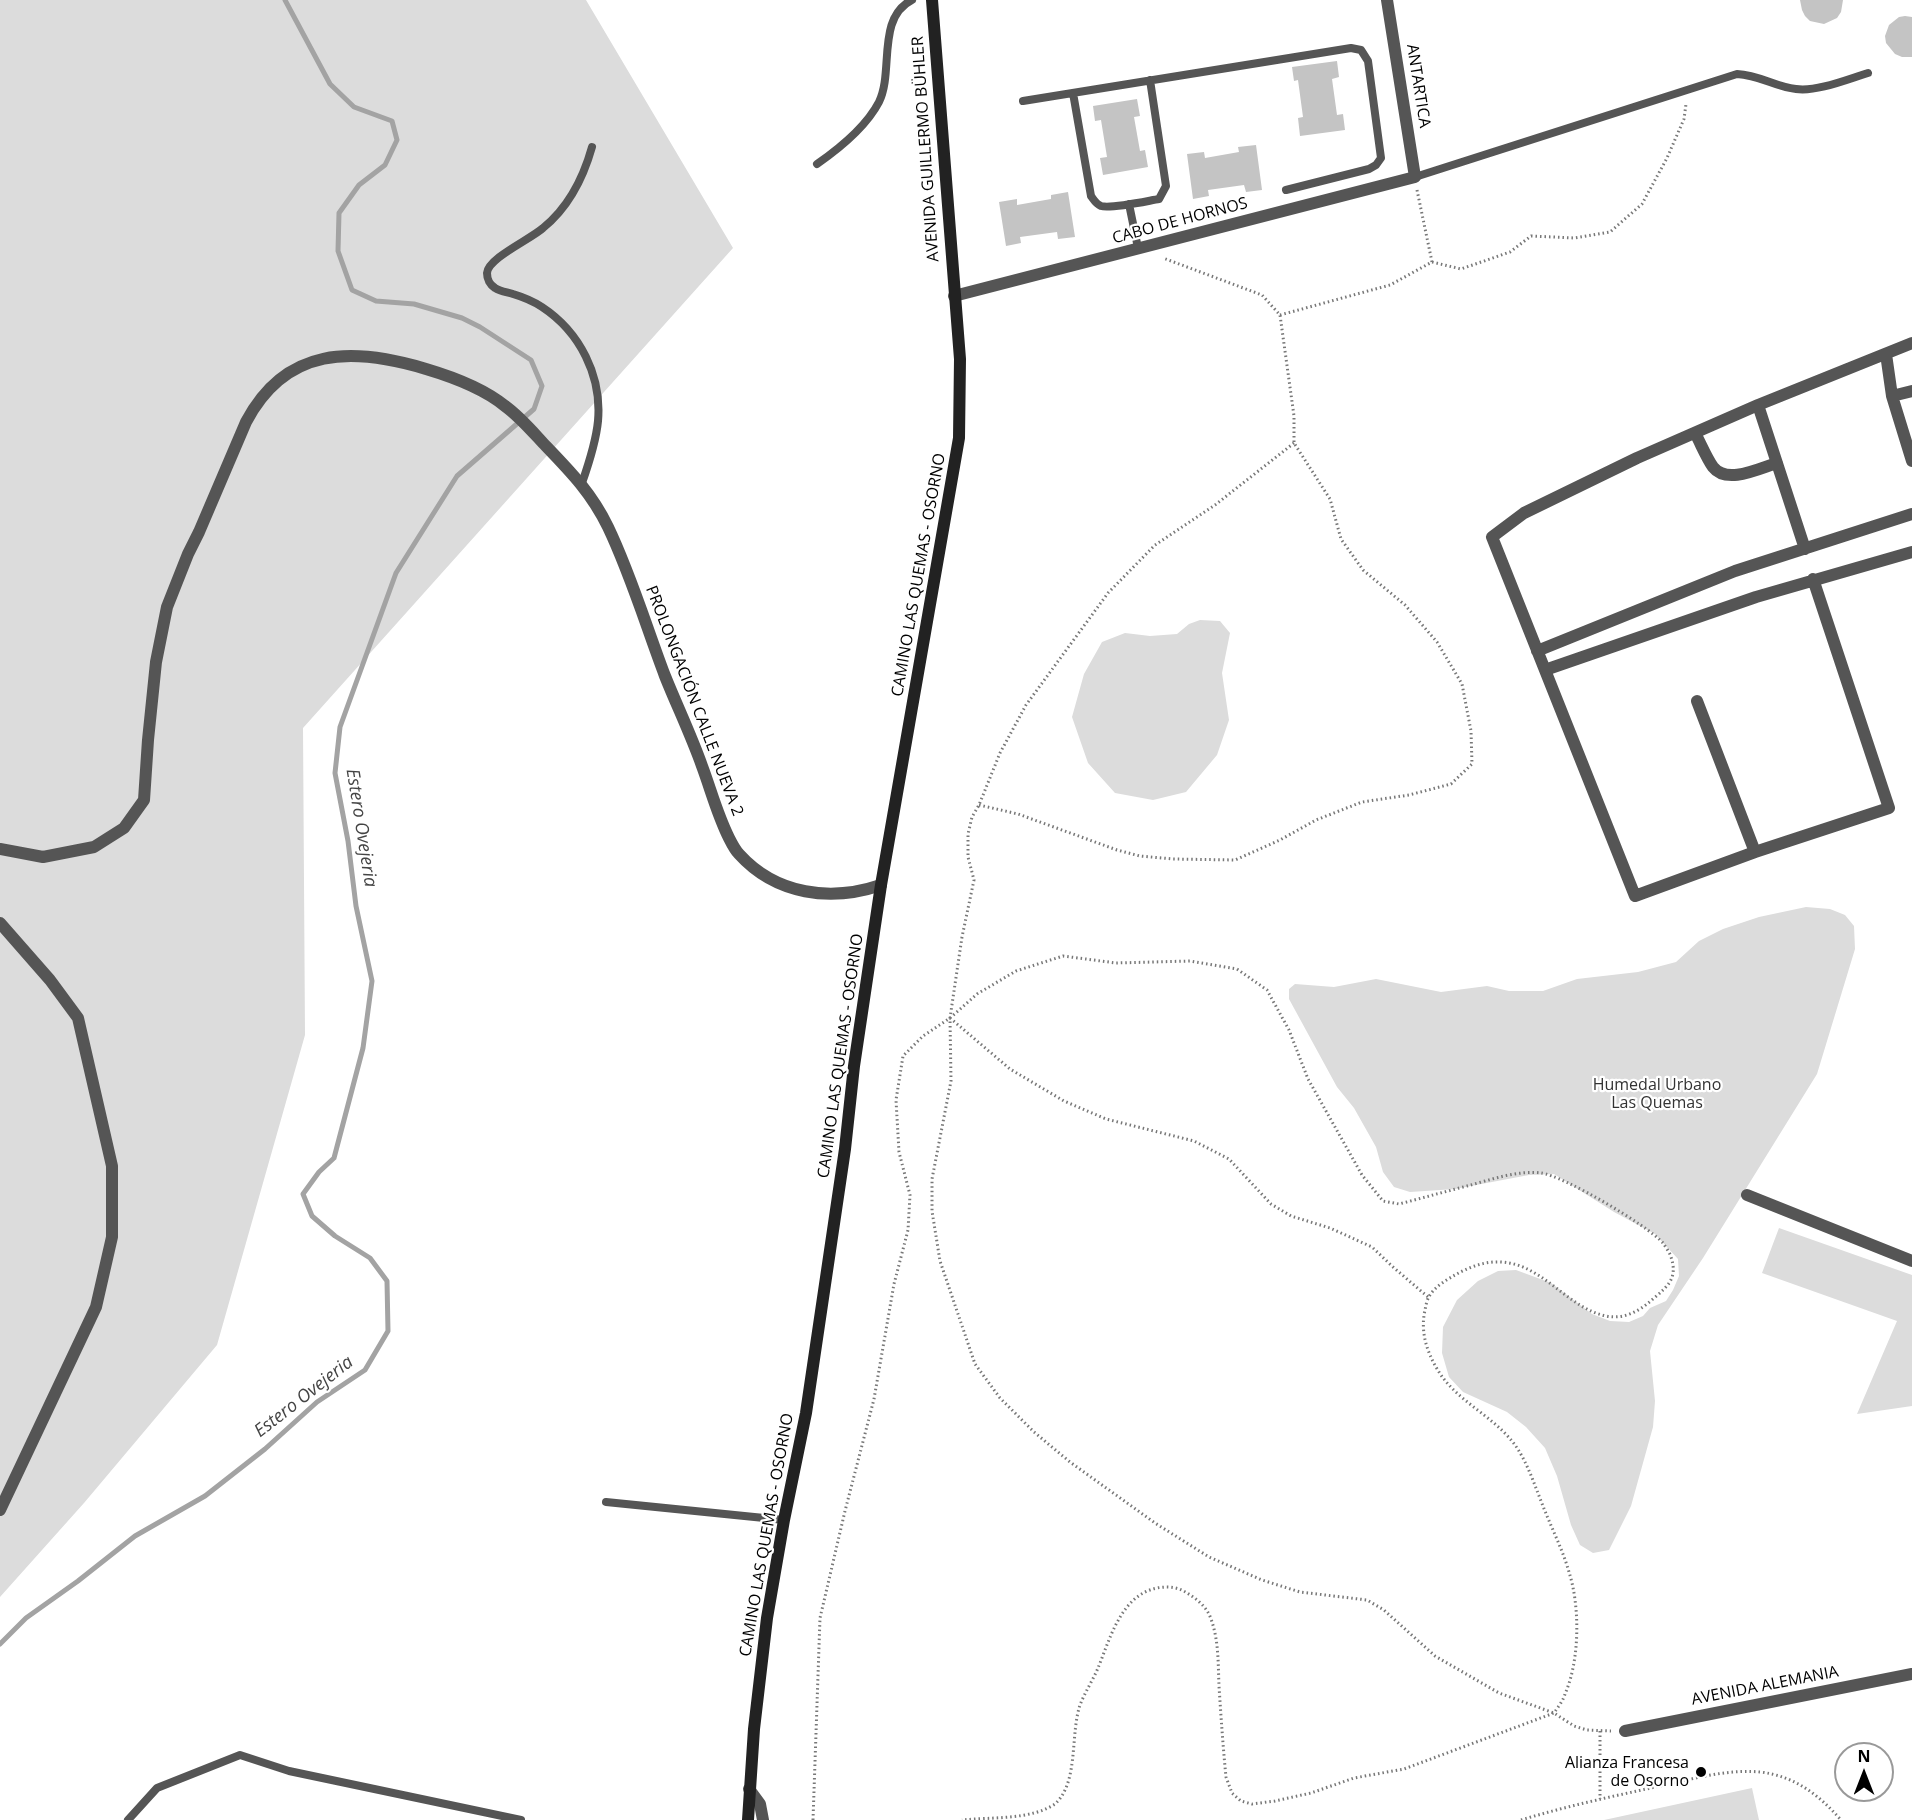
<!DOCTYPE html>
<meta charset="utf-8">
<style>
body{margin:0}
#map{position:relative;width:1912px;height:1820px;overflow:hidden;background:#fff;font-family:"Open Sans",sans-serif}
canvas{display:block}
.north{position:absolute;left:1834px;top:1742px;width:60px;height:60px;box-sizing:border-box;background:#fff;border:2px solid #999;border-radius:50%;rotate:0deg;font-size:16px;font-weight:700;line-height:24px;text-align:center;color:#000}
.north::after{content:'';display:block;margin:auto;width:21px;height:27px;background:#000;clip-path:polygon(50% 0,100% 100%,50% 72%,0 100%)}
</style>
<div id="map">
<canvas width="1912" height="1820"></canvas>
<div class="north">N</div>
</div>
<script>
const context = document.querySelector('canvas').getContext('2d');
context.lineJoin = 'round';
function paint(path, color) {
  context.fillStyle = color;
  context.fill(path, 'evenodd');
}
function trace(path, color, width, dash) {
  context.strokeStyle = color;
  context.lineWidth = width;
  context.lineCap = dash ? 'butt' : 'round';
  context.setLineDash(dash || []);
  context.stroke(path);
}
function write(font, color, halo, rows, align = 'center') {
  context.font = font + ' "Open Sans",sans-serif';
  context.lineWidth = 4.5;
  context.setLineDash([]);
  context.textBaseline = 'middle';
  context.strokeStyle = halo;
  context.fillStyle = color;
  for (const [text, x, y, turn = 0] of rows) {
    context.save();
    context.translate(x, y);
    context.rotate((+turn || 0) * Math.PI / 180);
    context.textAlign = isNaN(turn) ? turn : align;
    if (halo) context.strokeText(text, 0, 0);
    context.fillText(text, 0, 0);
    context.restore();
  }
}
paint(new Path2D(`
 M0,0H586L733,248L303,728L305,1035L217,1345L84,1503L0,1597Z
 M1200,620L1220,621L1230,633L1222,673L1229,720L1217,755L1186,792L1153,800L1115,793L1088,763L1072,717L1084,674L1102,642L1125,633L1150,636L1177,634L1189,624Z
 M1806,907L1830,909L1845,915L1854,926L1855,949L1817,1074L1703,1258L1658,1325L1650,1351L1655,1401L1653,1427L1631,1506L1609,1550L1593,1553L1580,1545L1571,1525L1557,1476L1545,1448L1526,1427L1507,1412L1463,1392L1449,1377L1442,1353L1443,1327L1457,1300L1478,1281L1498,1271L1516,1270L1551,1283L1592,1314L1610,1321L1629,1322L1643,1316L1650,1308L1666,1301L1673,1290L1679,1276L1678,1259L1655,1234L1614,1212L1554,1174L1529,1175L1455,1189L1410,1192L1394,1187L1383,1172L1376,1147L1354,1108L1337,1087L1289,999V989L1295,984L1334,987L1376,979L1441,992L1487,986L1509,991H1543L1577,979L1638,972L1676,962L1699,941L1723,929L1759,917Z
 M1779,1228L1912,1275V1406L1857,1414L1897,1321L1762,1273Z
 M1752,1788L1759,1820H1604Z`), '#dcdcdc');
trace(new Path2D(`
 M0,1644L26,1618L78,1581L135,1536L205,1496L265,1449L317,1402L365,1370L388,1331L387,1281L370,1258L335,1236L312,1216L303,1194L319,1172L334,1158L363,1048L372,981L356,906L348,841L335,773L340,727L396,573L457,476L534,409L542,386L531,360L480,327L462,318L414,304L376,301L352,290L338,251L339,213L359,185L385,165L397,140L392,121L354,107L330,84L285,0`), '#a3a3a3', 5);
paint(new Path2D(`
 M1800,0H1843L1841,12L1837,18L1824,24L1810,21L1805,16L1802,10Z
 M1905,16L1912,17V57H1902L1895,54L1886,43L1885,36L1889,25L1899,17Z
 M1337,61L1339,77L1332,79L1337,115L1343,114L1345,130L1300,136L1298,118L1303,117L1298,80L1294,81L1292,67Z
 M1137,99L1140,116L1134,117L1140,151L1145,150L1148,167L1103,175L1100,158L1107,157L1101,120L1095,121L1093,106Z
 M1256,145L1262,190L1246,192L1244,185L1208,190L1209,196L1193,199L1187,154L1204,152L1205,158L1239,152L1238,147Z
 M1068,192L1075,237L1058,239L1057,232L1020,237L1021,243L1006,246L999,202L1017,199V205L1051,199V195Z`), '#c4c4c4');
trace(new Path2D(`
 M1417,190L1432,262
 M1280,315L1390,285L1432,262L1461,269L1510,252L1531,236L1575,238L1610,232L1642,204L1667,158L1684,119L1686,104
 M1294,443L1215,505L1155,545L1108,593L1026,705L1000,753L979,805L972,817L968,834V857L974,880L962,937L950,1018L951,1081L932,1179V1211L940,1261L975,1364L1000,1398L1034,1432L1070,1462L1155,1523L1209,1557L1262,1580L1300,1592L1367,1600L1384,1610L1435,1656L1499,1693L1554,1713L1574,1726L1587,1730L1611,1731
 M979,805L1018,814L1117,850L1140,856L1173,859L1235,860L1280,840L1316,820L1362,802L1409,795L1451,784L1472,764L1471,731L1462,684L1437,642L1405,605L1363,570L1341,539L1330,499L1294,443V416L1280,315L1262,295L1163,258
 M950,1018L1010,1069L1064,1101L1106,1119L1194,1141L1229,1159L1271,1204L1291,1216L1330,1228L1372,1247L1393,1267L1428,1297
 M1600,1731V1799
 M813,1820L820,1618L845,1511L874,1399L894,1284L908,1230L910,1195L899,1152L896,1100L903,1056L923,1036L950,1018L977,994L1016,971L1063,956L1116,963L1190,961L1237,969L1267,990L1289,1030L1308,1079L1362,1175L1383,1201L1399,1204C1422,1198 1444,1192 1467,1186C1490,1180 1517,1170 1541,1173C1564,1176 1647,1225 1663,1243C1665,1246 1670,1253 1671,1257C1678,1278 1668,1286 1654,1298C1641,1310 1625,1320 1606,1316C1567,1308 1543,1264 1501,1262C1485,1261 1469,1267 1455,1275C1446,1280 1436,1286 1430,1295C1427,1299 1426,1305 1425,1310C1420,1332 1427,1353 1439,1372C1459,1404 1499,1418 1519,1451C1530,1469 1537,1492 1545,1511C1553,1531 1563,1551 1569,1572C1580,1606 1580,1660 1565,1694C1563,1701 1558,1707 1554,1713L1404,1769L1354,1778L1311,1793L1275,1801L1252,1804L1241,1801L1232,1793L1226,1777C1223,1747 1221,1717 1219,1686C1218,1664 1219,1641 1211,1619C1207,1607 1197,1599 1187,1593C1178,1587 1168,1586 1157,1588C1121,1595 1110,1639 1098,1668C1093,1680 1085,1692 1080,1705C1070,1735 1079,1782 1055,1804C1031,1820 992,1817 962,1820
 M1521,1820C1567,1806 1614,1796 1660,1786C1693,1779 1726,1769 1760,1772C1795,1776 1819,1795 1841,1820`), '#777', 3, [1.5, 3]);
trace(new Path2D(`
 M1073,93L1091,196C1094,200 1096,204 1101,206C1111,209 1147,201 1159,199L1166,186L1150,80
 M1023,101L1351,48L1361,50L1368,61L1381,158L1376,165L1369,169L1286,190
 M817,164C840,148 866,127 879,102C894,72 876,18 912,0
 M1415,177L1737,74C1760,75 1775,87 1796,89C1817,92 1848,79 1868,73
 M1129,204L1138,248
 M582,483C589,463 596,442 598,421C602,376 580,332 542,307C533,301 523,297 513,294C507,292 501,292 495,288C490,285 487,279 487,273C488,258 531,239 543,228C569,207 583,179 592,147
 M606,1502L784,1520
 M128,1820L157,1788L240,1755L289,1771L521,1820`), '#555', 8);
trace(new Path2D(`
 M954,296L1415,177L1387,0
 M1886,354L1892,396L1912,461
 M1892,396L1912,391
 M1758,405L1805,549
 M1695,433C1701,444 1706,457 1713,467C1727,485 1760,468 1777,463
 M1813,579L1889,808L1755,852L1635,896L1492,537L1524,513L1637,458L1758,405L1912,343
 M1537,651L1735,571L1912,514
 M1545,670L1756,597L1912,552
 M1697,701L1755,852
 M0,849L43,857L94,847L124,828L144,800L148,740L156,662L167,607L188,554L199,532L246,422C286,346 353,347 426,369C453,377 483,388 505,406C519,416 531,430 543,443C569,470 591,492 608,527C631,575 646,626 665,676C677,706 691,735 702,766C711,790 717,814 729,838C732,844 735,850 739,854C776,895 831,902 881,885
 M0,923L50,980L78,1018L112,1166V1237L96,1307L0,1510
 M1747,1195L1912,1261
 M1625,1731L1912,1674
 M749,1789L760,1804L763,1820`), '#555', 12);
trace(new Path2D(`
 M748,1820L754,1729L767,1618L784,1520L806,1413L845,1149L854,1066L881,885L959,438L960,359L932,0`), '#222', 12);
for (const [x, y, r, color] of [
 [1701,1772,6,"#000"]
]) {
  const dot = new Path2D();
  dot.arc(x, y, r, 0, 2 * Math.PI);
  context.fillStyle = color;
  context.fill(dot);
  trace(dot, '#fff', 2);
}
write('16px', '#000', '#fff', [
 ["ANTARTICA",1418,86,81],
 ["AVENIDA GUILLERMO BÜHLER",926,149,-94],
 ["CABO DE HORNOS",1180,221,-15],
 ["CAMINO LAS QUEMAS - OSORNO",919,575,-80],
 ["PROLONGACIÓN CALLE NUEVA 2",694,701,69],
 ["CAMINO LAS QUEMAS - OSORNO",841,1056,-82],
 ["CAMINO LAS QUEMAS - OSORNO",767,1535,-80],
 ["AVENIDA ALEMANIA",1765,1686,-11]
]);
write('16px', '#333', '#fff', [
 ["Humedal Urbano",1657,1085],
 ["Las Quemas",1657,1103]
]);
write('16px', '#000', '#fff', [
 ["Alianza Francesa",1689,1763],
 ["de Osorno",1689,1781]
], 'right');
write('italic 18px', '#444', '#fff', [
 ["Estero Ovejeria",361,828,81],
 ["Estero Ovejeria",304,1397,-38]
]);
</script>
